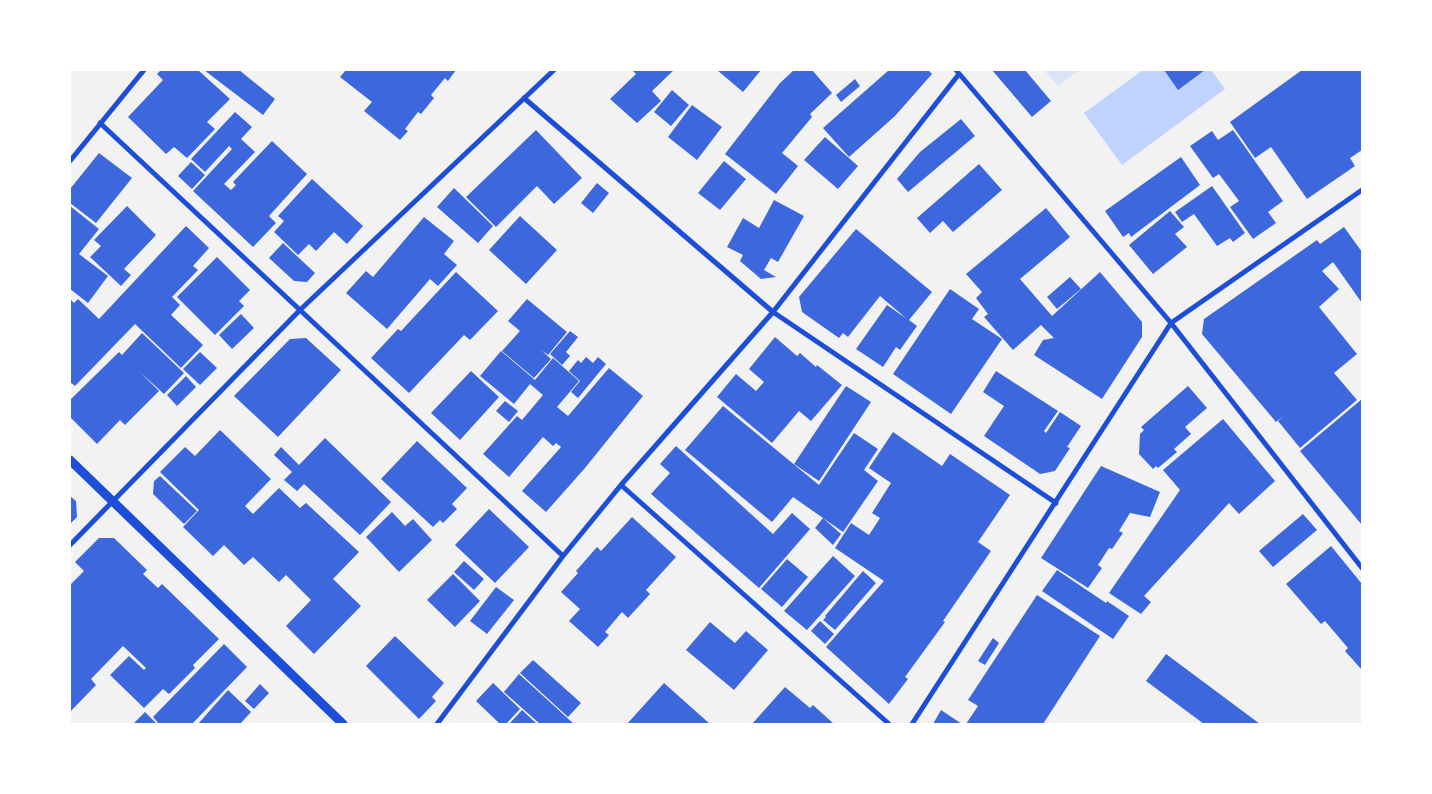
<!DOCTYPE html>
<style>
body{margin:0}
#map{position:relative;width:1432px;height:794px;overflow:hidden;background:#f2f2f2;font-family:"Work Sans",sans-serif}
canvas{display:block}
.frame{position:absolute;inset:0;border:71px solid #fff;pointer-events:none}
</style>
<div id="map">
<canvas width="1432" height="794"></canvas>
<div class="frame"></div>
</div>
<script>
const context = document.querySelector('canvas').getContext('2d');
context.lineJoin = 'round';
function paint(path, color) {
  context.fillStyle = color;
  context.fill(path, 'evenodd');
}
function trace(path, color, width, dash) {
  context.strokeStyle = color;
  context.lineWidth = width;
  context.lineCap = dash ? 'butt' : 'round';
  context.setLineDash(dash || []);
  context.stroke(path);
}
paint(new Path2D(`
 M1044,70H1080L1058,86Z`), '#dbe4f7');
paint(new Path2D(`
 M1143,70H1211L1225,89L1122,165L1084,113Z`), '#bfd3fe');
paint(new Path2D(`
 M161,70H198L230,99L207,122L215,129L187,158L174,147L166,154L128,117L163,80L157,74Z
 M204,70H239L275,99L263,115Z
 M346,70H456L448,81L445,78L431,95L434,98L421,114L418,112L405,129L408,131L400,140L364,111L372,102L340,77Z
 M632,70H674L652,91L661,101L637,123L610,99L636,74Z
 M717,70H761L743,92Z
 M794,70H812L832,93L810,114L812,117L782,153L798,166L776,194L725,154L780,83Z
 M889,70H928L932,74L895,116L849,157L823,128Z
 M992,70H1025L1051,101L1032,117Z
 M1164,70H1205L1178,90Z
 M1302,70H1362V150L1350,158L1355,166L1307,199L1271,147L1255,158L1230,122Z
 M855,79L860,86L841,102L836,95Z
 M672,90L689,105L671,126L654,112Z
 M692,105L722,127L697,160L668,137Z
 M235,112L252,127L241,139L255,152L224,184L231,190L236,185L233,182L272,141L307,174L269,216L276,223L253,247L193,191L232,149L229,146L205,172L191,159Z
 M961,119L975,136L908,192L897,179L920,152Z
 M536,130L582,178L554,204L537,186L496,227L466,197Z
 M1233,130L1283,201L1268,212L1276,223L1253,239L1230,207L1239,201L1219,174L1213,178L1190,146L1212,131L1218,140Z
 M825,137L858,166L838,189L804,160Z
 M99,153L132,178L96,223L70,203V189Z
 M1181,157L1200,185L1131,237L1129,233L1123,237L1105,211Z
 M724,161L746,179L720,210L698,193Z
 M191,162L205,175L192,189L178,176Z
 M979,164L1002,190L953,232L943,221L930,233L917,218Z
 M312,179L363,226L347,244L334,232L316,251L309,244L298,255L274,232L284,221L278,216Z
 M597,183L609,193L593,213L581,203Z
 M1212,186L1245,233L1233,242L1230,238L1217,246L1194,214L1182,222L1175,212Z
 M454,188L493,226L478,243L437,207Z
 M774,200L804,216L778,262L771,258L764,270L776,277L761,279L740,261L743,255L727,247L743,218L759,228Z
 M70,206L99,229L79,254L108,276L88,303L70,289Z
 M127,206L156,235L124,269L131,275L121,286L90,257L101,246L94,240Z
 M1046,208L1070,237L1020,279L1052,316L1100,272L1142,322V337L1102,399L1034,355L1043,340L1054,338L1041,325L1013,350L984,317L988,314L976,298L982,292L966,274Z
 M1170,211L1184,227L1175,234L1187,247L1153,274L1129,245Z
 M520,216L557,250L526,284L489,250Z
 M424,217L454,241L444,254L457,265L438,286L430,279L387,329L346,293L366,271L373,277Z
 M186,226L209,248L193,266L198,270L172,297L180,305L171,315L203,345L181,368L135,324L75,386L70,382V299L74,303L78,299L99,319Z
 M1344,227L1362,252V303L1333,262L1322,271L1339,289L1319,307L1357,354L1334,373L1357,400L1300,448L1278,421L1283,416L1276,422L1202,334L1204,319L1317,240L1320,244Z
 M856,229L932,292L909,320L917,326L900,350L896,347L883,367L856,349L887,305L907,319L880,296L848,337L843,333L839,338L802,312L799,297Z
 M283,243L315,273L307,282L294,281L269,258Z
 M217,257L250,290L239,301L244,306L215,335L177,297Z
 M456,272L498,311L470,340L464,335L409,393L371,358L398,329L401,331Z
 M1070,277L1081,289L1057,309L1047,297Z
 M950,289L979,309L972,319L1002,339L951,414L893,374Z
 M527,299L567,332L548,355L541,350L551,359L534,378L502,351L520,331L508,321Z
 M241,314L254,328L232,349L219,335Z
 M570,331L578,337L566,352L570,356L562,365L550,354Z
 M142,333L184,373L164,394L140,372L159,391L125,425L120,420L97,444L70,417V400L119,352L122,355Z
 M775,337L797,356L800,353L816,367L817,365L842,385L811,421L799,411L772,443L717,397L736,374L756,391L764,382L749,369Z
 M306,338L341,370L278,437L234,396L290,339Z
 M501,351L535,380L553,358L579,381L557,407L568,416L609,368L643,396L585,468L546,512L522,491L561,447L556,443L553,446L543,437L509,477L483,454L517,416L522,420L543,395L530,384L514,404L480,376Z
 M200,352L217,368L200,385L183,369Z
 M586,357L593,363L598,357L606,364L578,398L571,392L580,381L569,371L578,360L581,363Z
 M471,371L499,397L460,440L431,413Z
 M996,371L1058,411L1044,431L1046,433L1060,412L1081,426L1067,447L1070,448L1055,471L1040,474L984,436L1004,406L983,392Z
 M186,376L196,387L177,406L167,395Z
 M846,386L871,402L819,481L794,464Z
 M1188,386L1207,408L1185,427L1191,434L1174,449L1177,452L1158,468L1156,466L1153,469L1139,454L1140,434L1144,430L1141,427Z
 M1362,399V525L1300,451Z
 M505,401L518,411L509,422L496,411Z
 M723,406L819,485L854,433L878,449L864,470L878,481L843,532L823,518L841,534L833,545L815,528L823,518L793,497L772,522L685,450Z
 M1223,419L1275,481L1239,514L1229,503L1144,596L1151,602L1141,614L1109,593L1180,490L1163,470Z
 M220,430L271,479L245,506L253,514L279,488L300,508L306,503L359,552L333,579L361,606L314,654L286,626L311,600L286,575L279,582L253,557L244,565L224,545L213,556L183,527L199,510L160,472L185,447L195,456Z
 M893,432L942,466L950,454L1010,495L978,542L991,551L943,621L945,622L905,677L908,679L889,704L826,647L884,581L835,548L851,523L869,535L880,518L872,513L891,483L869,468Z
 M325,438L391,502L360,535L304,484L297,491L284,480L292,472L274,455L281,447L299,465Z
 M417,441L467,488L452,504L457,509L443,523L440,520L433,527L381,479Z
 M676,446L773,534L792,513L810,529L759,588L651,494L670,473L660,464Z
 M1101,466L1160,492L1150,517L1130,513L1119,531L1123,533L1112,549L1109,548L1098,565L1102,568L1088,588L1041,558Z
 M160,476L197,511L184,524L153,494L154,481Z
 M70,496L76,501L77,517L70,524Z
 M489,509L529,547L495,583L455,545Z
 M392,512L405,526L413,519L432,540L399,572L366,537Z
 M1303,514L1317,530L1273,567L1259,551Z
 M632,517L676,557L646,590L650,594L628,618L622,612L605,632L609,635L598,647L569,621L580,609L561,592L578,573L576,571L597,547L601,551Z
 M99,538H114L147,570L143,574L158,588L162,584L219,639L193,665L195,668L169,694L163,689L144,708L110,675L129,656L144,670L146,668L123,646L91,679L96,685L70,712V585L84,571L75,562Z
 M1331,546L1362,584V670L1345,651L1348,648L1325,621L1321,624L1286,584Z
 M833,556L855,576L807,630L784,611Z
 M787,559L808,577L782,607L761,589Z
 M464,561L484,579L474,590L454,572Z
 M1057,570L1106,603L1107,601L1129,616L1113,639L1042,591Z
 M863,571L876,583L835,630L823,620L826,617L825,616Z
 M453,574L480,601L455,627L427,600Z
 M496,587L514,600L487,634L470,621Z
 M1037,595L1100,636L1043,724H966L978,706L968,700Z
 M820,621L834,634L825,644L811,631Z
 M710,622L735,643L746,631L768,650L734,690L686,650Z
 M395,636L444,683L432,697L436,701L419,719L366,666Z
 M993,638L999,643L985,665L978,661Z
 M224,644L247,667L192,724H159L153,717Z
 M1166,654L1260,724H1204L1146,681Z
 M533,660L581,703L568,717L520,673Z
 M519,674L574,724H540L504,692Z
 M493,683L520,709L506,724H500L476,701Z
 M664,683L710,724H627Z
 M260,684L269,693L254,709L245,701Z
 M785,687L810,708L813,705L834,724H752Z
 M228,690L251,712L240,724H198Z
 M522,710L537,724H509Z
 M941,710L962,724H933Z
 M145,712L157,724H133Z`), '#3d67dc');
trace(new Path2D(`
 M956,70L1171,323L1362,568
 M524,98L773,312L1056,503
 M100,123L563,556
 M70,161L144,70
 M621,485L889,724
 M70,545L300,310L554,70
 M437,724L563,556L621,485L773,312L959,74
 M912,724L1171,323L1362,190`), '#1d4ed8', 5);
trace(new Path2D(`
 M70,460L343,724`), '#1d4ed8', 9);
</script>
